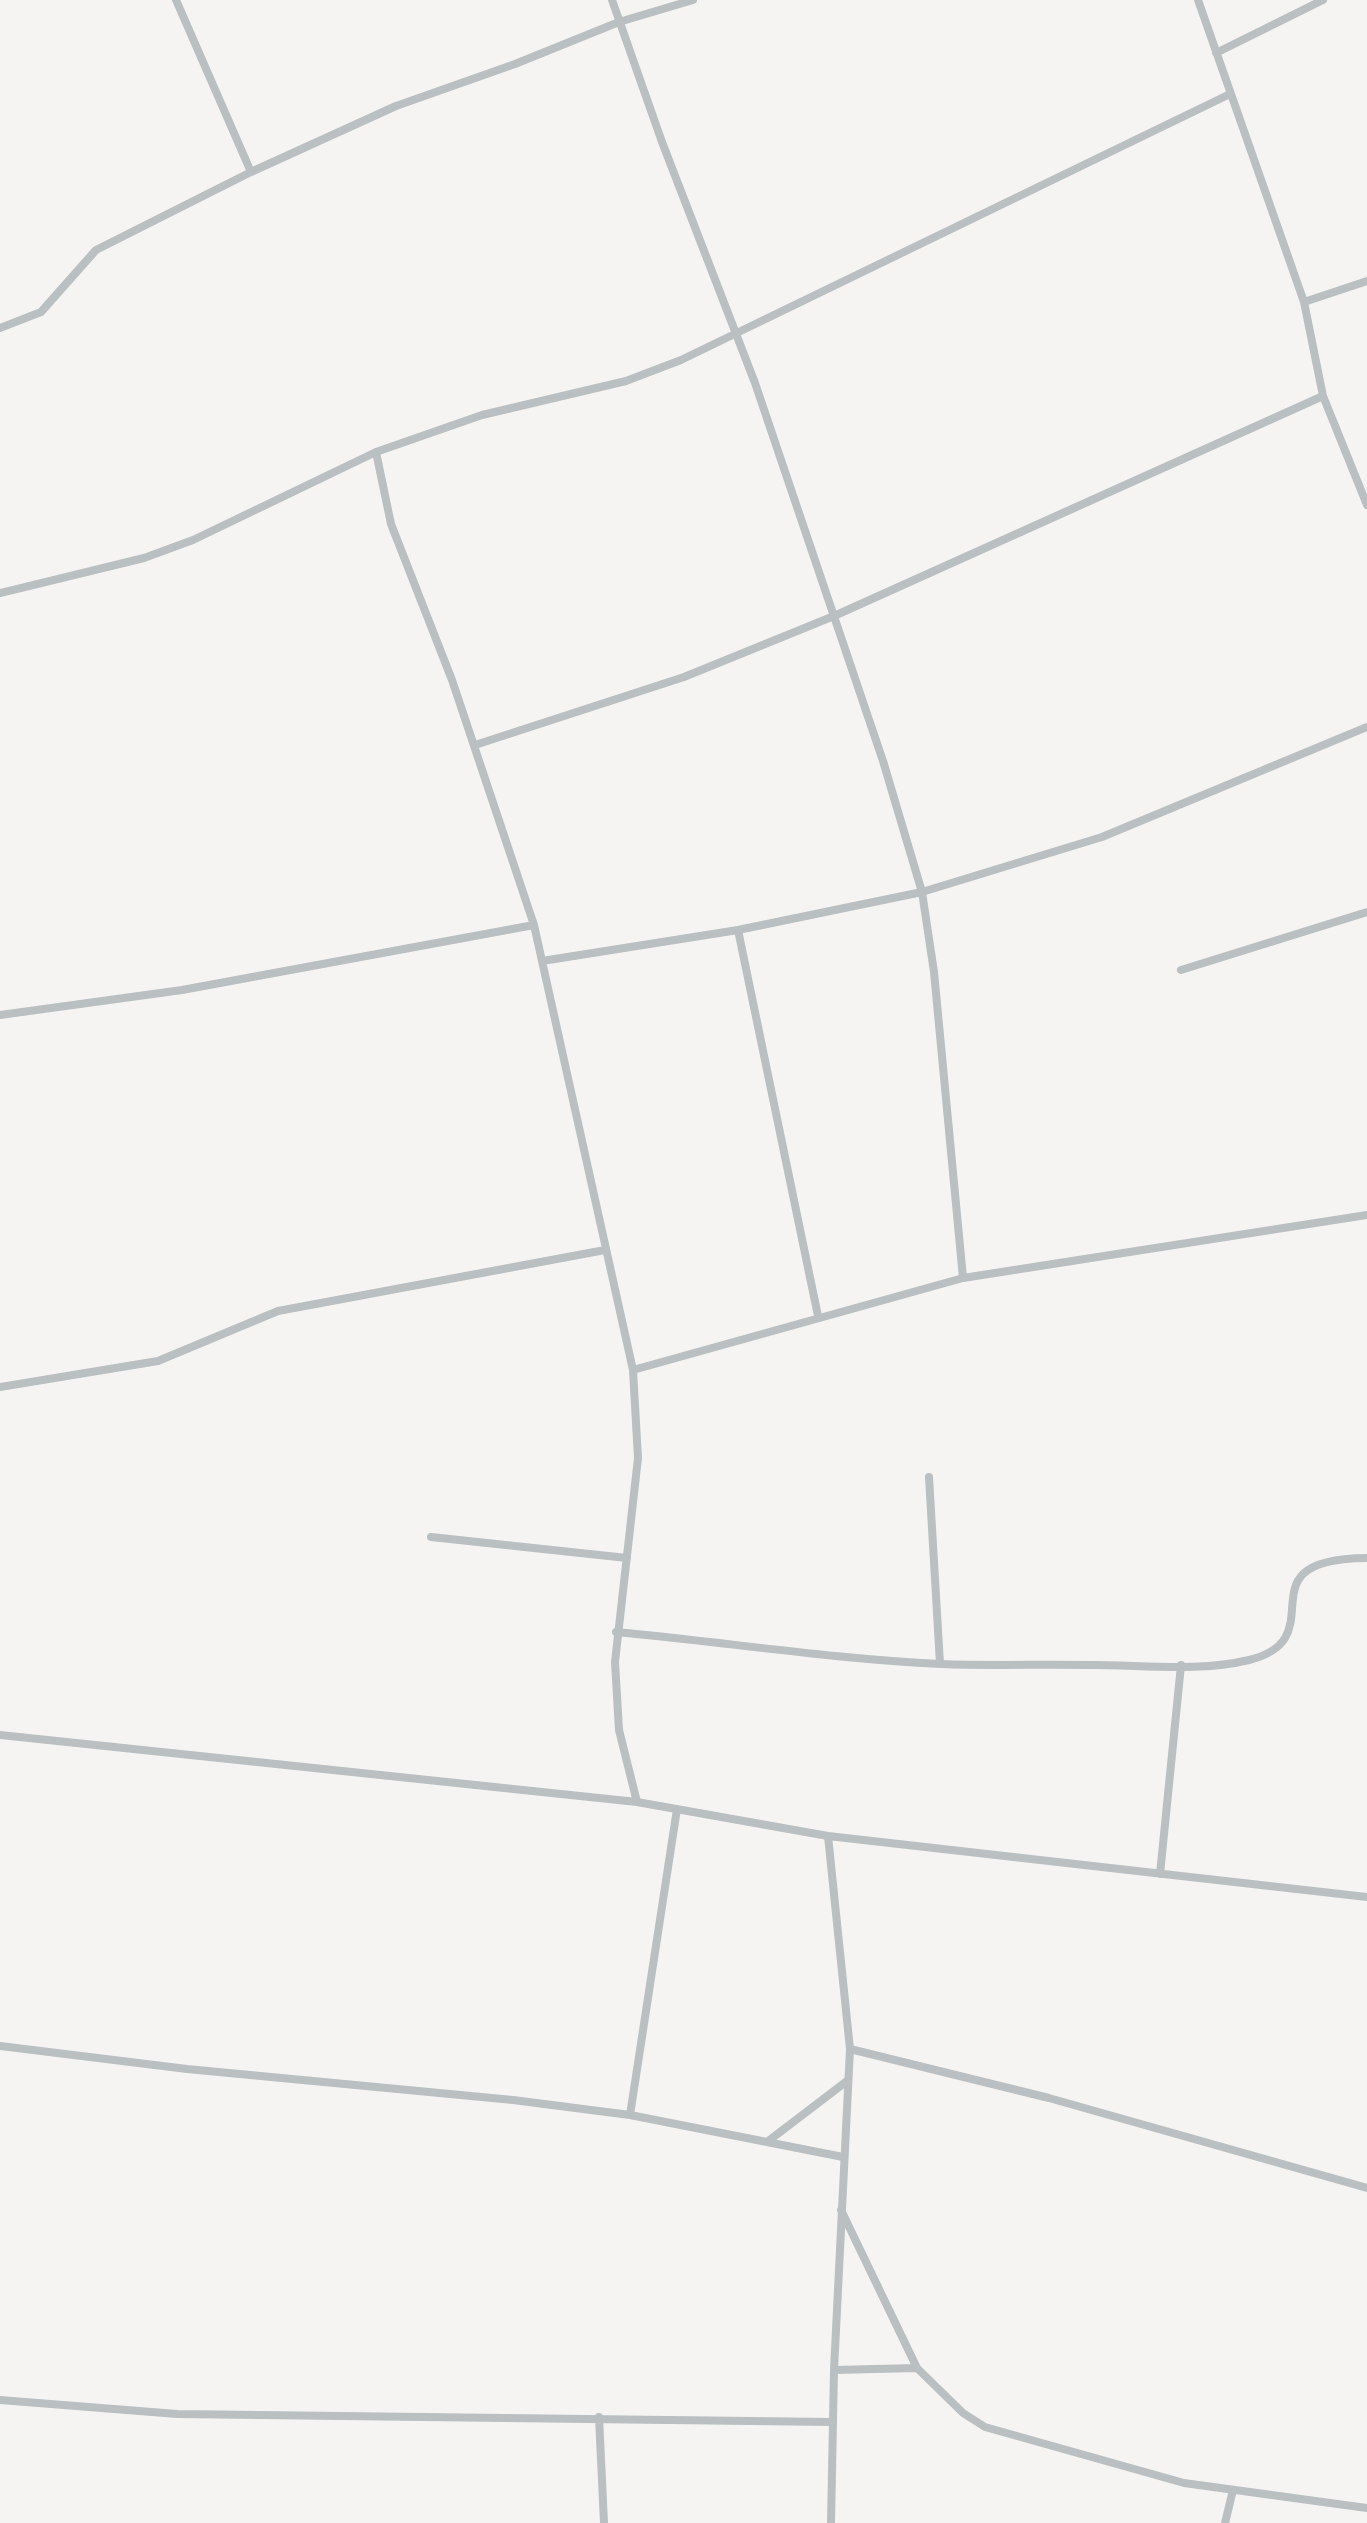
<!DOCTYPE html>
<style>
body{margin:0}
canvas{display:block;background:#f5f4f2}
</style>
<canvas width="1367" height="2523"></canvas>
<script>
const context = document.querySelector('canvas').getContext('2d');
context.lineJoin = 'round';
function trace(path, color, width, dash) {
  context.strokeStyle = color;
  context.lineWidth = width;
  context.lineCap = dash ? 'butt' : 'round';
  context.setLineDash(dash || []);
  context.stroke(path);
}
trace(new Path2D(`
 M176,0L251,172
 M612,0L662,142L755,383L883,761L922,892L934,972L963,1278
 M1198,0L1304,302L1323,396L1367,505
 M1216,53L1323,0
 M1304,302L1367,281
 M0,328L41,312L96,250L251,172L396,106L515,64L619,22L693,0
 M0,593L144,558L193,540L376,452
 M475,745L684,677L834,616L1323,396
 M738,930L818,1316
 M542,961L738,930L922,892L1102,837L1367,727
 M1181,970L1367,912
 M0,1015L182,990L534,925
 M633,1370L963,1278L1367,1215
 M0,1387L158,1361L278,1311L605,1250
 M929,1477L940,1664
 M431,1537L627,1558
 M616,1632C724,1642 833,1659 941,1664C992,1666 1042,1664 1092,1665C1143,1665 1200,1672 1249,1660C1338,1638 1237,1559 1367,1558
 M0,1735L637,1802L828,1836L1367,1897
 M637,1802L619,1730L615,1662L638,1458L633,1370L534,925L452,680L391,524L376,452L482,415L626,381L681,360L1230,94
 M828,1836L850,2049L834,2370L831,2523
 M1160,1874L1181,1665
 M0,2046L187,2069L513,2100L630,2115L843,2157
 M850,2049L1049,2098L1367,2188
 M630,2115L677,1809
 M767,2142L847,2081
 M841,2210L917,2368L963,2413L985,2427L1184,2483L1367,2508
 M834,2370L917,2368
 M0,2400L177,2414L832,2422
 M599,2417L604,2523
 M1225,2523L1233,2490`), '#babfc1', 8);
</script>
